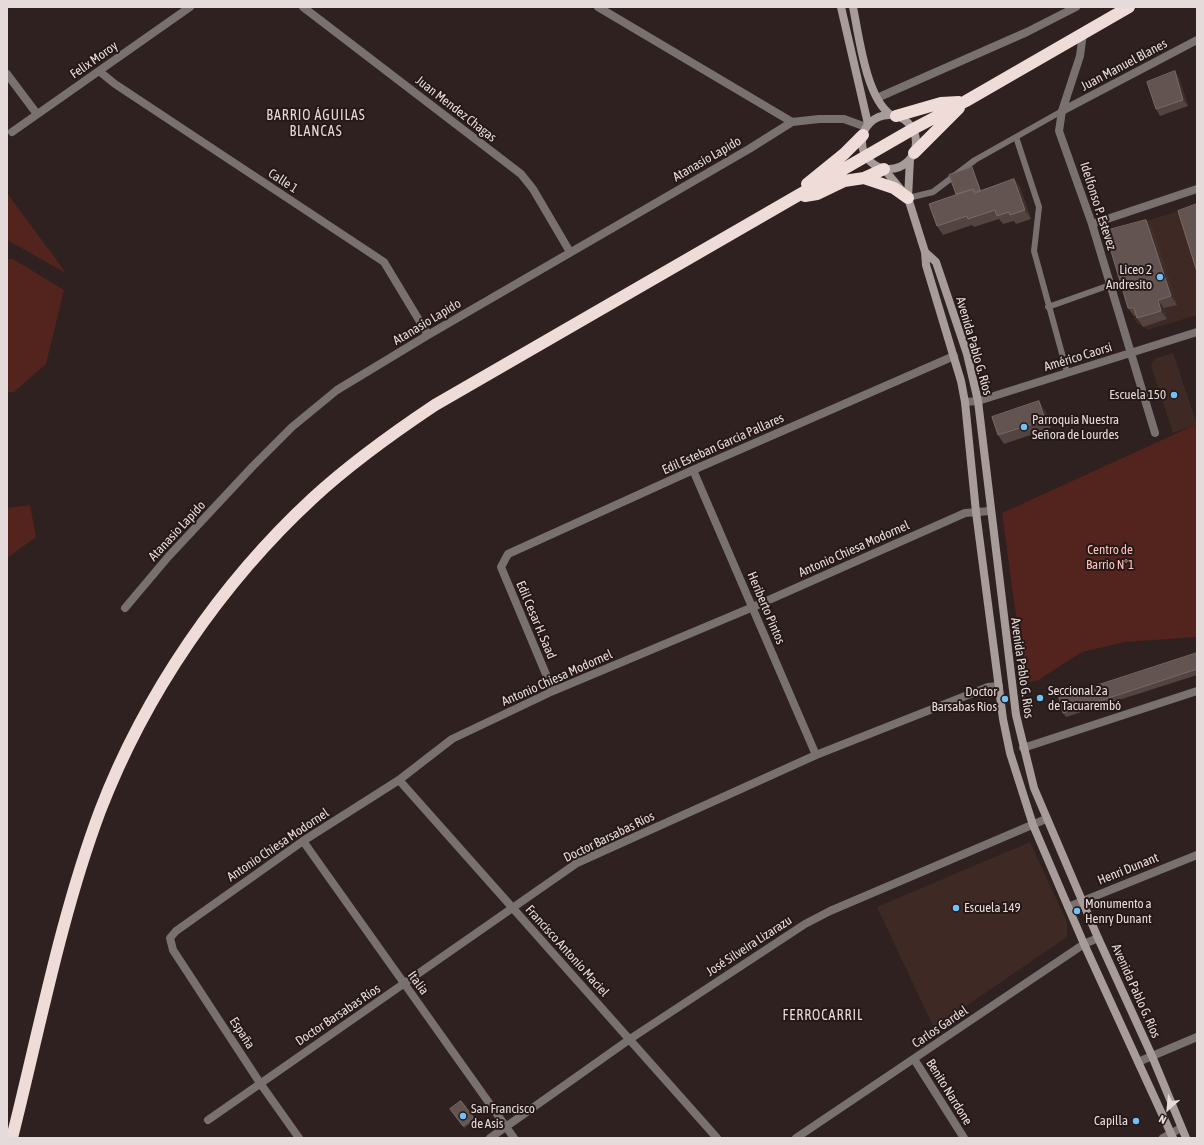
<!DOCTYPE html>
<meta charset="utf-8">
<style>
body{margin:0}
#map{position:relative;width:1204px;height:1145px;overflow:hidden;background:#2f211f;font-family:"Asap Condensed",sans-serif}
canvas{display:block}
.frame{position:absolute;inset:0;border:8px solid #e5dbda;pointer-events:none}
.north{position:absolute;left:1148px;top:1089px;width:40px;height:40px;-webkit-text-stroke:3px #251816;paint-order:stroke;rotate:207deg;font-size:11px;font-weight:700;line-height:16px;text-align:center;color:#e5dbda}
.north::after{content:'';display:block;margin:auto;width:14px;height:18px;background:#e5dbda;clip-path:polygon(50% 0,100% 100%,50% 72%,0 100%)}
</style>
<div id="map">
<canvas width="1204" height="1145"></canvas>
<div class="frame"></div>
<div class="north">N</div>
</div>
<script>
const context = document.querySelector('canvas').getContext('2d');
context.lineJoin = 'round';
function paint(path, color) {
  context.fillStyle = color;
  context.fill(path, 'evenodd');
}
function trace(path, color, width, dash) {
  context.strokeStyle = color;
  context.lineWidth = width;
  context.lineCap = dash ? 'butt' : 'round';
  context.setLineDash(dash || []);
  context.stroke(path);
}
function write(font, color, halo, rows, align = 'center') {
  context.font = font + ' "Asap Condensed",sans-serif';
  context.lineWidth = 4;
  context.setLineDash([]);
  context.textBaseline = 'middle';
  context.strokeStyle = halo;
  context.fillStyle = color;
  for (const [text, x, y, turn = 0] of rows) {
    context.save();
    context.translate(x, y);
    context.rotate((+turn || 0) * Math.PI / 180);
    context.textAlign = isNaN(turn) ? turn : align;
    if (halo) context.strokeText(text, 0, 0);
    context.fillText(text, 0, 0);
    context.restore();
  }
}
paint(new Path2D(`
 M1197,205V315L1148,330L1136,323L1109,233Z
 M1173,353L1197,424L1173,433L1151,366L1154,359Z
 M1030,842L1067,922V937L934,1028L877,907Z`), '#3e2925');
paint(new Path2D(`
 M7,193L66,273L7,240Z
 M7,259H13L64,290L46,364L14,392H7Z
 M1197,424V637L1125,642L1082,652L1037,681L1025,682L1002,513Z
 M30,505L36,537L7,558V508Z`), '#53231d');
trace(new Path2D(`
 M1016,137L1039,207L1034,251L1067,372
 M908,198L933,192L975,160L1062,111
 M1048,307L1110,285`), '#79716f', 6);
trace(new Path2D(`
 M303,7L521,174L533,189L570,252
 M598,7L792,122L819,119H844L866,127
 M1083,33L1080,56L1062,111L1059,131L1092,224L1155,433
 M99,71L115,84L384,262L428,335
 M7,74L37,114
 M877,98L1027,32L1076,7
 M1062,111L1197,40
 M12,132L190,7
 M1092,224L1197,189
 M965,402L978,401L1197,332
 M693,470L816,755
 M125,608L168,557L253,466L292,427L337,390L428,335L749,149L792,122
 M553,691L501,567L508,554L693,470L954,356
 M1023,748L1197,691
 M399,780L717,1138
 M303,841L514,1138
 M1068,907L1197,855
 M914,1059L964,1138
 M1138,1062L1197,1037
 M208,1120L577,863L816,755L988,687L999,686
 M299,1138L260,1083L173,950L170,938L176,931L303,841L399,780L452,739L553,691L753,607L965,513L990,511
 M490,1138L630,1039L805,924L830,911L1046,819
 M796,1138L1084,944L1098,938
 M1163,1138L1181,1128`), '#79716f', 8);
trace(new Path2D(`
 M841,7L868,124
 M853,7C859,36 866,98 891,115
 M862 142a27 27 0 1 1 54 0a27 27 0 1 1-54 0Z
 M884,169L908,198L925,252L926,265L961,381L965,402L976,512L1003,719L1010,753L1033,825L1084,944L1173,1138
 M908,198L910,159
 M925,252L936,262L967,354L978,401L1016,715L1034,788L1098,938L1152,1056L1186,1138`), '#a89c9a', 8);
trace(new Path2D(`
 M896,116L941,103L959,102
 M914,153L959,108
 M864,178L894,188L908,198
 M807,184L844,154L863,135
 M805,196L817,194L844,181L864,178L884,169
 M12,1138C39,1031 61,915 100,811C145,694 221,583 313,498C351,463 393,433 435,405L913,129L966,101L1129,7`), '#efdbd8', 12);
paint(new Path2D(`
 M1175,71L1179,78L1188,106L1160,116L1156,109Z
 M973,170L981,190L1014,179L1020,187L1031,219L1016,224L1014,221L1003,224L999,219L974,227L972,225L943,235L937,226L956,194Z
 M1152,228L1177,305L1164,308L1167,319L1143,327L1137,318L1136,316H1134L1128,308Z
 M1045,410L1051,428L1004,444L998,435Z
 M1197,653V675L1066,717L1063,713Z
 M461,1101L475,1120L464,1128L450,1109Z`), '#534341');
paint(new Path2D(`
 M1175,71L1179,78L1188,106L1183,100Z
 M1014,179L1020,187L1031,219L1025,210Z
 M1146,220L1152,228L1177,305L1171,296Z
 M1158,300L1164,308L1167,319L1161,311Z
 M1039,401L1045,410L1051,428L1045,420Z`), '#3e2f2d');
const building = new Path2D(`
 M1175,71L1183,100L1156,109L1147,82Z
 M972,167L980,190L975,192L973,189L956,194L949,175Z
 M1014,179L1025,210L1010,215L1009,212L997,216L995,210L968,219L967,216L937,226L929,204L973,189L974,193Z
 M1197,204V272L1178,211Z
 M1146,220L1171,296L1158,300L1161,311L1137,318L1134,308H1128L1105,231Z
 M1039,401L1045,420L998,435L992,417Z
 M1197,653V669L1063,713L1059,698Z
 M461,1101L474,1118L463,1126L450,1109Z`);
paint(building, '#635452');
trace(building, '#776967', 1);
for (const [x, y, r, color] of [
 [1160,277,4,"#71c1f5"],
 [1174,395,4,"#71c1f5"],
 [1024,427,4,"#71c1f5"],
 [1040,698,4,"#71c1f5"],
 [1005,699,4,"#71c1f5"],
 [956,908,4,"#71c1f5"],
 [1077,911,4,"#71c1f5"],
 [463,1116,4,"#71c1f5"],
 [1136,1121,4,"#71c1f5"]
]) {
  const dot = new Path2D();
  dot.arc(x, y, r, 0, 2 * Math.PI);
  context.fillStyle = color;
  context.fill(dot);
  trace(dot, '#251816', 1.5);
}
write('13px', '#e5dbda', '#251816', [
 ["Felix Moroy",94,60,-35],
 ["Juan Manuel Blanes",1124,65,-28],
 ["Juan Mendez Chagas",456,109,38],
 ["Atanasio Lapido",707,159,-30],
 ["Calle 1",283,181,33],
 ["Idelfonso P. Estevez",1098,206,72],
 ["Atanasio Lapido",427,322,-31],
 ["Avenida Pablo G. Ríos",974,346,74],
 ["Américo Caorsi",1078,357,-17],
 ["Edil Esteban Garcia Pallares",723,444,-24],
 ["Atanasio Lapido",177,531,-47],
 ["Antonio Chiesa Modornel",854,549,-24],
 ["Heriberto Pintos",766,608,67],
 ["Edil Cesar H. Saad",536,620,67],
 ["Avenida Pablo G. Ríos",1022,668,82],
 ["Antonio Chiesa Modornel",557,678,-24],
 ["Doctor Barsabas Ríos",609,837,-26],
 ["Antonio Chiesa Modornel",278,845,-34],
 ["Henri Dunant",1128,869,-22],
 ["José Silveira Lizarazu",749,946,-33],
 ["Francisco Antonio Maciel",567,951,48],
 ["Italia",418,983,54],
 ["Avenida Pablo G. Ríos",1136,991,66],
 ["Doctor Barsabas Ríos",338,1015,-34],
 ["Carlos Gardel",940,1027,-34],
 ["España",242,1033,57],
 ["Benito Nardone",949,1092,58]
]);
write('13px', '#e5dbda', '#251816', [
 ["Liceo 2",1152,270,"right"],
 ["Andresito",1152,285,"right"],
 ["Escuela 150",1166,395,"right"],
 ["Parroquia Nuestra",1032,420],
 ["Señora de Lourdes",1032,435],
 ["Seccional 2a",1048,691],
 ["de Tacuarembó",1048,706],
 ["Doctor",997,692,"right"],
 ["Barsabas Rios",997,707,"right"],
 ["Monumento a",1085,904],
 ["Henry Dunant",1085,919],
 ["Escuela 149",964,908],
 ["San Francisco",471,1109],
 ["de Asis",471,1124],
 ["Capilla",1128,1121,"right"]
], 'left');
write('13px', '#ffc4bb', '#251816', [
 ["Centro de",1110,550],
 ["Barrio N°1",1110,565]
]);
context.letterSpacing = '1px';
write('14px', '#e5dbda', '#251816', [
 ["BARRIO ÁGUILAS",316,116],
 ["BLANCAS",316,132],
 ["FERROCARRIL",823,1016]
]);
context.letterSpacing = '0px';
</script>
